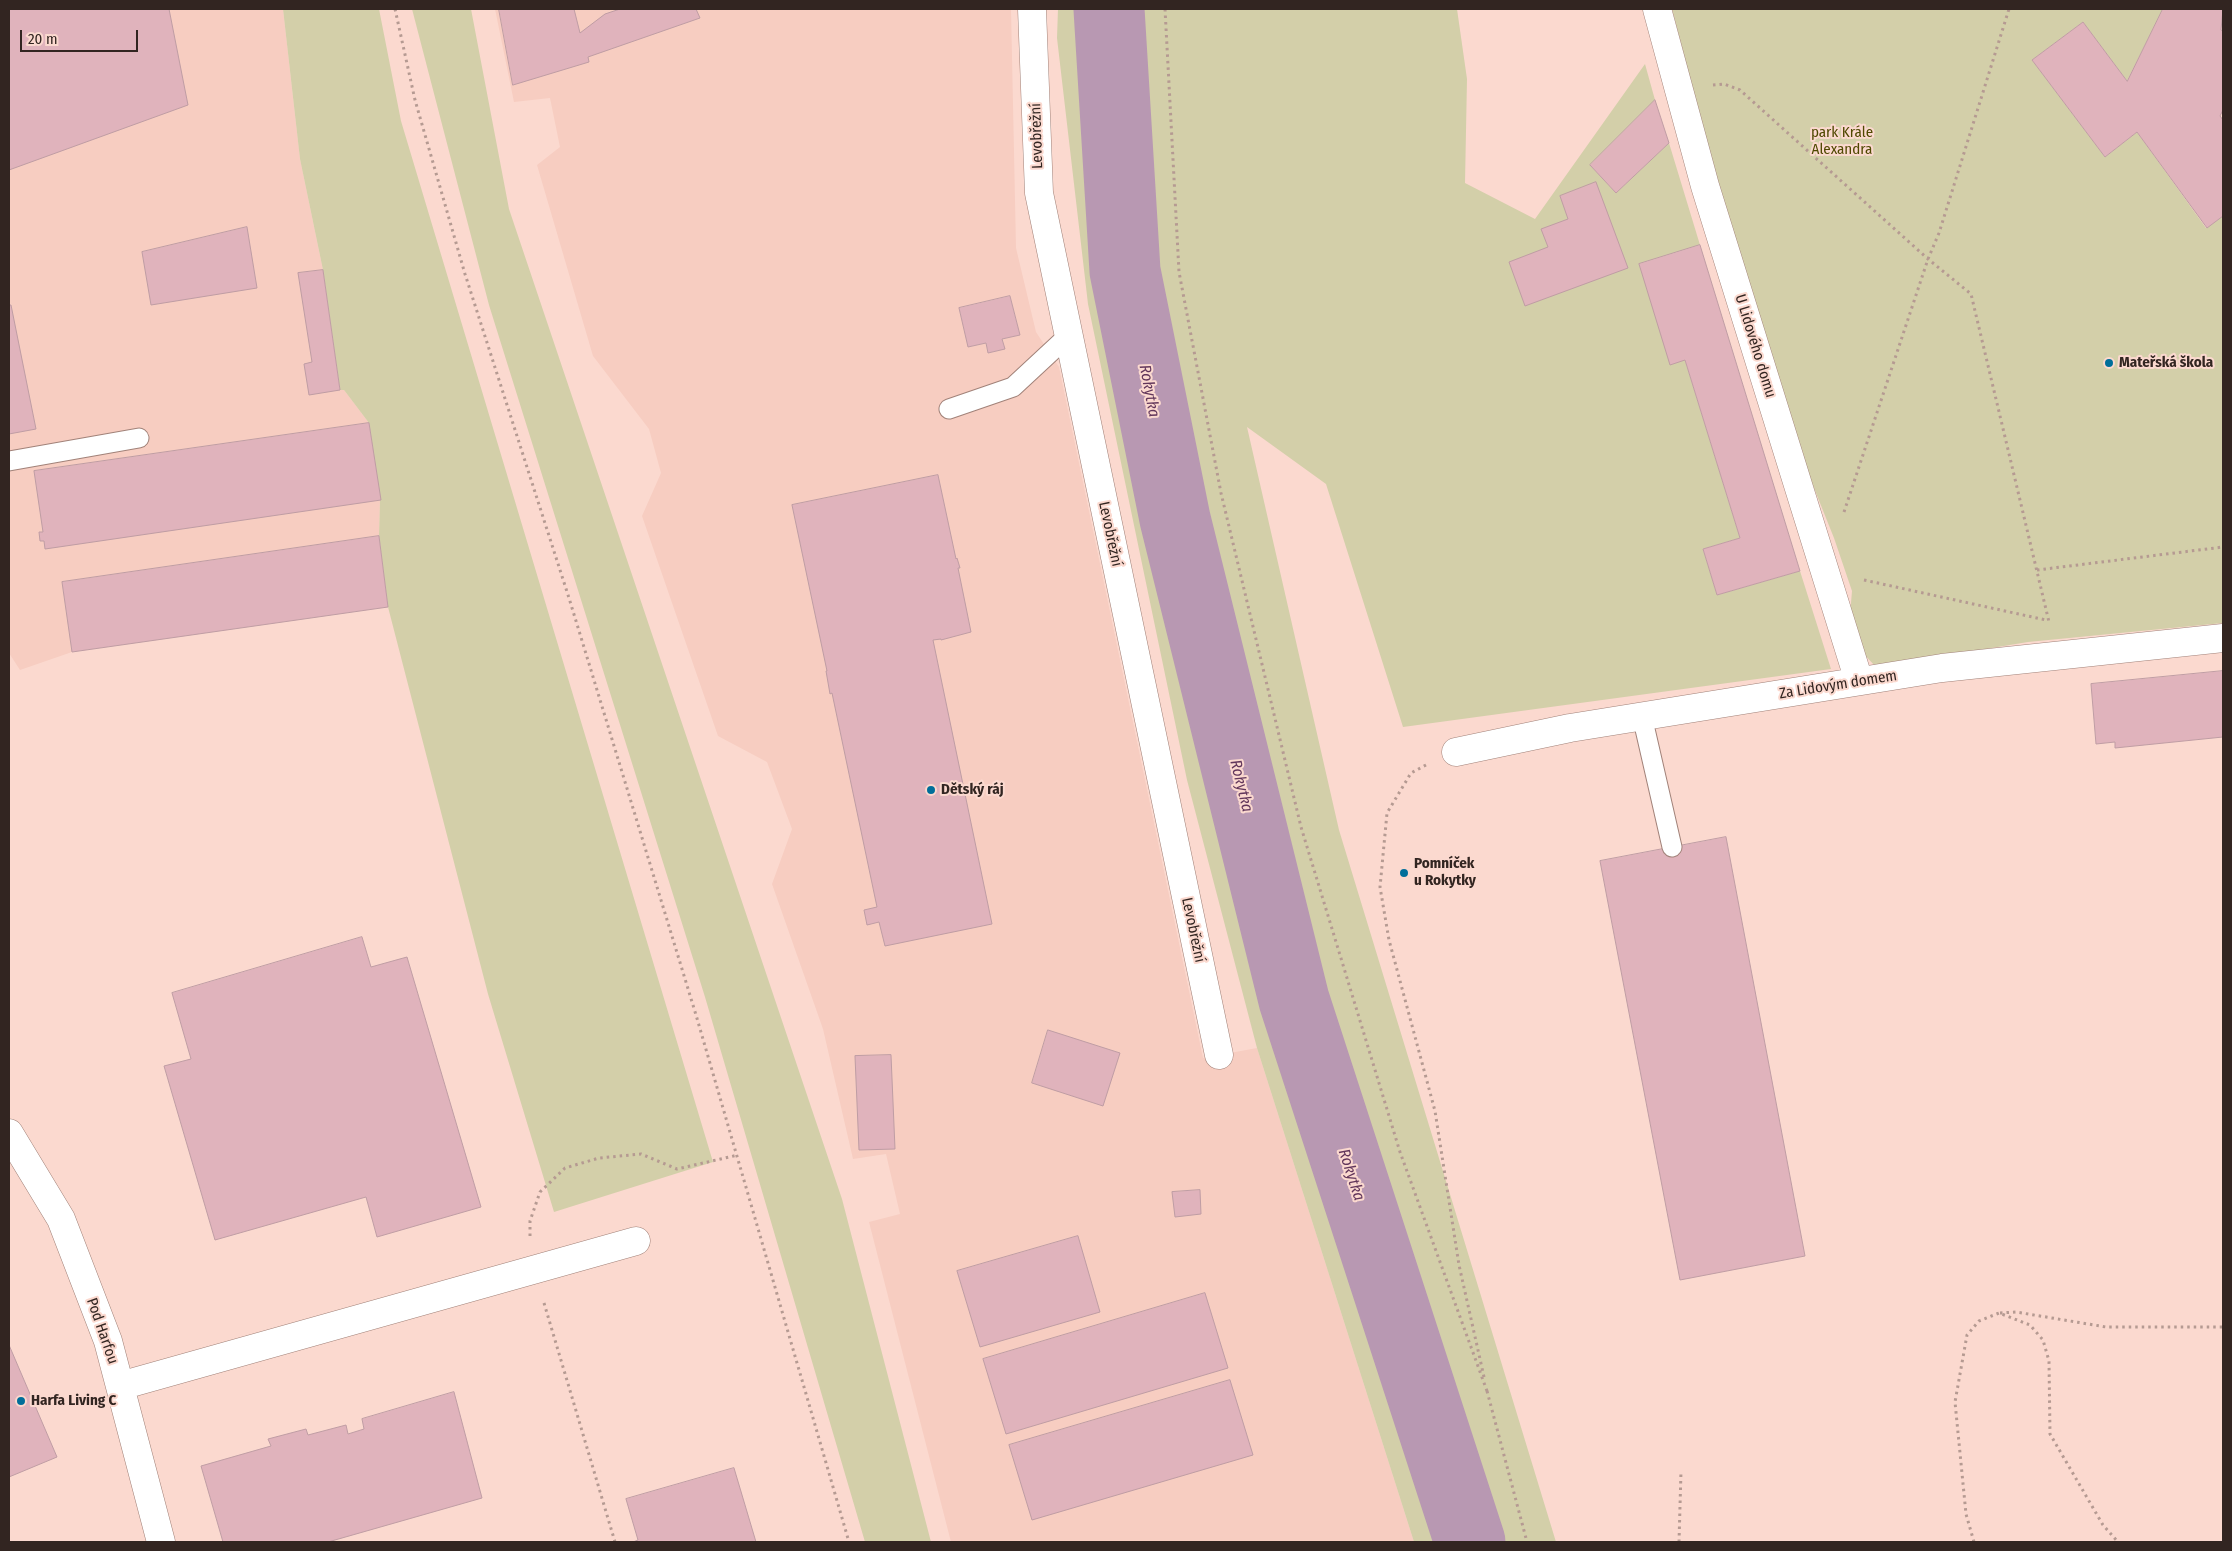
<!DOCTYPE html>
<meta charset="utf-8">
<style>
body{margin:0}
#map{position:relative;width:2232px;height:1551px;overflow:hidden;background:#fbd9cf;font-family:"Fira Sans Condensed",sans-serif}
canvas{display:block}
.frame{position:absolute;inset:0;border:10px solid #322521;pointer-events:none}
.scale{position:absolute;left:20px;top:30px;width:118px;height:22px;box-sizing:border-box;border:2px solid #322521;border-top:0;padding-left:6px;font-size:15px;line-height:18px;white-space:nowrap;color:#322521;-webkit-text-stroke:4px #fbd9cf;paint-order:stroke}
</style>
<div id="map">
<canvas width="2232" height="1551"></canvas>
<div class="frame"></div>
<div class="scale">20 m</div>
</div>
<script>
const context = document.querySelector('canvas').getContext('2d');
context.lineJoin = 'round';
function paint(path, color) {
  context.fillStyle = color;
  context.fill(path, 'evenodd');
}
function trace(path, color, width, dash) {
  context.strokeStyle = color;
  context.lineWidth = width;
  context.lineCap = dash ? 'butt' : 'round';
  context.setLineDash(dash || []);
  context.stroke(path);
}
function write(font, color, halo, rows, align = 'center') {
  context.font = font + ' "Fira Sans Condensed",sans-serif';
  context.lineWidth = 4;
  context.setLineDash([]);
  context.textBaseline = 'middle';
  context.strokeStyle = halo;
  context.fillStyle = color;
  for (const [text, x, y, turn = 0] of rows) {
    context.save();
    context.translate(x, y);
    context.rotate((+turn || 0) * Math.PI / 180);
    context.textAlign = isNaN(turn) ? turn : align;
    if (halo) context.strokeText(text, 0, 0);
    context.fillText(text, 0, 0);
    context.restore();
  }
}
paint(new Path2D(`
 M9,9H283L300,159L323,270L340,390H344L369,423L380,500L379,536L388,607L72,652L20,670L9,653Z
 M495,9H1011L1016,248L1036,332L1059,367L1203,1058L1257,1048L1414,1542H951L869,1222L900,1214L886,1154L853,1159L823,1029L772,884L792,829L767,762L718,736L642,516L661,473L649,429L593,356L537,165L560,147L550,98L514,102ZM1010,296L1020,335L1002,339L1004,349L988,353L986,343L969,347L959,308Z`), '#f7cdc1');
paint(new Path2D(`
 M283,9H379L401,121L713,1162L554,1212L488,994L388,607L379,536L380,500L369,423L344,390H340L323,270L300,159Z
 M412,9H471L509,209L842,1199L931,1542H865L705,997L489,305Z
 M1058,9H1457L1467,79L1465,183L1535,219L1645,64L1655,100L1590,165L1616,193L1669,143L1700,245L1639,264L1685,360L1740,538L1703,549L1717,595L1800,571L1831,669L1403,727L1326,484L1247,427L1339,830L1556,1542H1414L1257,1048L1187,780L1088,304L1057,38Z
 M1672,9H2163L2127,81L2083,22L2032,60L2105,157L2137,132L2206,228L2223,216V623L2028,642L1876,667L1860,650L1850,615L1852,591L1834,538L1812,483L1731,236Z`), '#d3cfa9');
trace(new Path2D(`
 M1109,9L1125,271L1175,519L1294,1000L1470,1542`), '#b898b2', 71);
const building = new Path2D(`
 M9,9H169L188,105L9,170Z
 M499,9H574L580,33L605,14L620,9H696L700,18L588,57L589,62L513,85Z
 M2163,9H2223L2221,30L2223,31V110L2220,116L2223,120V216L2207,228L2137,132L2105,157L2032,60L2083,22L2127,81Z
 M1655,100L1669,143L1616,193L1590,165Z
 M1596,182L1628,268L1525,306L1509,262L1548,247L1541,229L1568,219L1560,196Z
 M247,227L257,288L151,305L142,252Z
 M1700,245L1800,571L1717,595L1703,549L1740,538L1685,360L1670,365L1639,264Z
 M323,270L340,390L309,395L304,364L312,362L298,273Z
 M1010,296L1020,335L1002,339L1005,349L988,353L986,343L968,347L959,308Z
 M9,305H11L36,429L9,434Z
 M369,423L381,500L45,549L44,541H40L39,532H43L34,471Z
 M938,475L956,559L957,558L960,568H958L971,632L941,640V639L933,640L992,924L885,946L879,922L867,925L864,910L877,907L832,693L830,694L826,671H827L792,505Z
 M379,536L388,607L72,652L62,582Z
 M2223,671V737L2115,748V742L2096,744L2091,684Z
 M1726,837L1805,1256L1680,1280L1600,861Z
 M362,937L371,967L407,957L481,1207L377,1237L366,1197L215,1240L164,1066L191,1059L172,993Z
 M1048,1030L1120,1053L1103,1106L1032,1083Z
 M891,1055L895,1149L859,1150L855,1056Z
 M1200,1190L1201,1214L1175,1217L1172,1192Z
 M1078,1236L1100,1312L980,1347L957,1271Z
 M1205,1293L1228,1368L1006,1434L983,1359Z
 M9,1345L57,1457L9,1477Z
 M1230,1380L1253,1455L1032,1520L1009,1445Z
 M454,1392L482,1498L328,1542H223L201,1466L271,1446L268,1439L306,1429L308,1435L346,1425L348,1434L364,1429L362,1419Z
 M734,1468L756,1542H633L638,1540L626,1499Z`);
paint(building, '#e0b3bc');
trace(building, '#bf9da4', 1);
const service = new Path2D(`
 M949,409L1013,387L1069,335
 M9,461L139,438
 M1642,716L1672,847`);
const minor = new Path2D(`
 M1032,9L1039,193L1219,1055
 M1657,9L1705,186L1859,681
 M1456,752L1570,728L1942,668L2223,638
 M9,1133L61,1219L108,1341L161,1542
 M120,1386L636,1241`);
trace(service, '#a18279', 21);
trace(minor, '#a18279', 29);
trace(new Path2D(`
 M395,9L415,100L465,274L569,598L696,1015L849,1542
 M1165,9L1179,272L1221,493L1301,827L1400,1152L1487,1391
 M1713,85L1724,84L1740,90L1928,259L1971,294L2049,622
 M1844,512L1928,259L1939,233L2009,9
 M2037,570L2223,547
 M1864,580L2046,620
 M1426,765L1411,773L1387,813L1380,887L1389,940L1435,1111L1459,1265L1484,1377
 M530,1236V1221L540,1192L565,1168L599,1158L641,1154L677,1169L738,1155
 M544,1303L615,1542
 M2000,1313L2016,1312L2106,1327H2223
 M1487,1391L1527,1542
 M1679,1542L1681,1471
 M1974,1542L1966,1514L1955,1402L1967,1335L1979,1321L1999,1313L2030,1325L2043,1340L2049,1361L2050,1434L2103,1525L2118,1542`), '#b59a92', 3, [2.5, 4]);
trace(service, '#fff', 19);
trace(minor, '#fff', 28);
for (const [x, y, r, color] of [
 [2109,363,5,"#006e9a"],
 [931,790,5,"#006e9a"],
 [1404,873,5,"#006e9a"],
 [21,1401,5,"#006e9a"]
]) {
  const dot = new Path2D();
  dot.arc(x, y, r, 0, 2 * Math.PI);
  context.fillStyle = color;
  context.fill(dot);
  trace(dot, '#fbd9cf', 2);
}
write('15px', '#4f4800', '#fbd9cf', [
 ["park Krále",1842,133],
 ["Alexandra",1842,150]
]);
write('15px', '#322521', '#fbd9cf', [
 ["Levobřežní",1037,136,-92],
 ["U Lidového domu",1755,346,73],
 ["Levobřežní",1110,534,78],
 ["Za Lidovým domem",1838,685,-9],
 ["Levobřežní",1193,930,78],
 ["Pod Harfou",102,1331,71]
]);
write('bold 15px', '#322521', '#fbd9cf', [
 ["Mateřská škola",2119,363],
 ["Dětský ráj",941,790],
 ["Pomníček",1414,864],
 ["u Rokytky",1414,881],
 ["Harfa Living C",31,1401]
], 'left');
write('italic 16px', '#62365b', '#fbd9cf', [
 ["Rokytka",1149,391,79],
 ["Rokytka",1241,786,76],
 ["Rokytka",1351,1175,72]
]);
</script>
